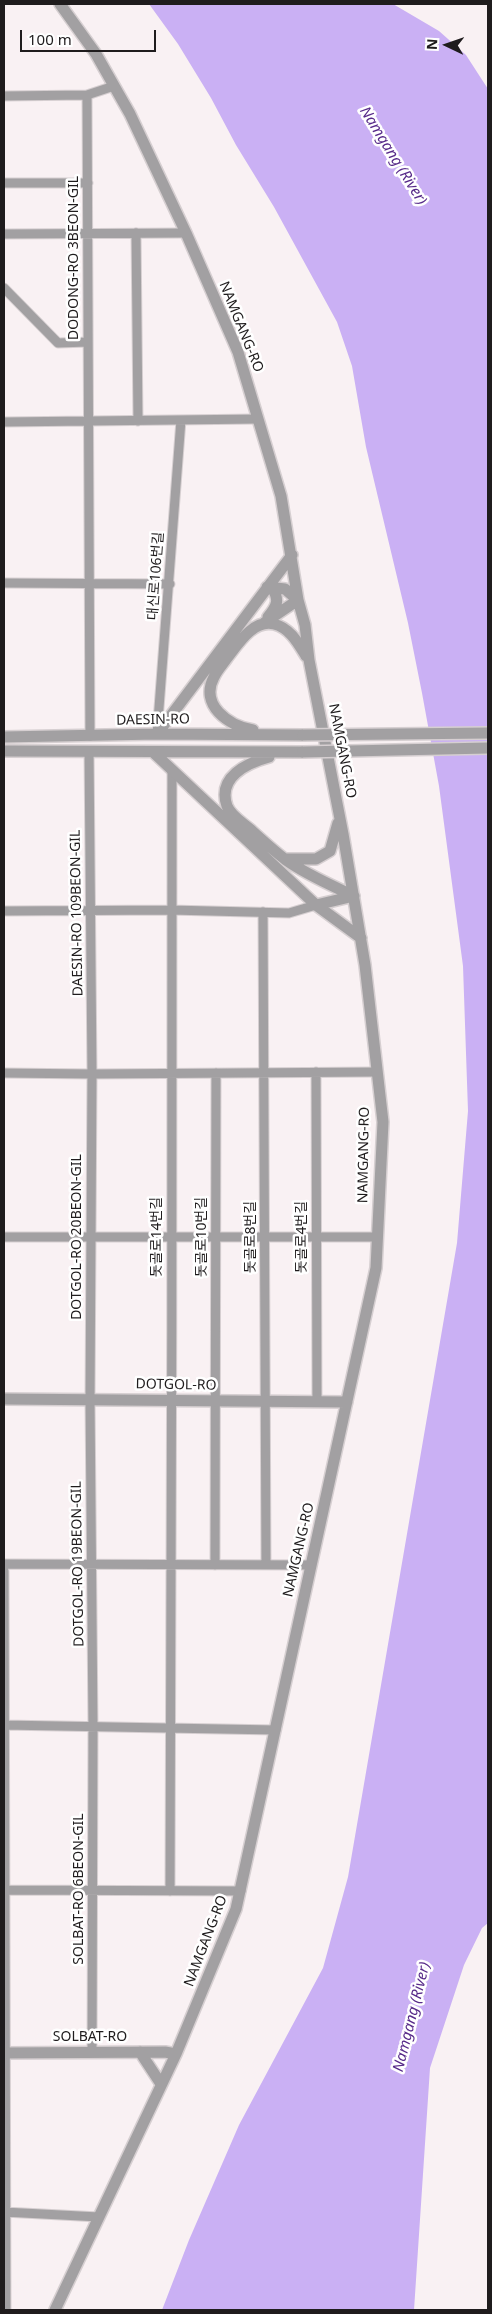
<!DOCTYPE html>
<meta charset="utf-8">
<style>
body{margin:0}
#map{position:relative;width:492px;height:2314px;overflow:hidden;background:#f9f1f3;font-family:"Noto Sans",sans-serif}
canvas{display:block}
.frame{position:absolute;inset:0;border:5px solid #1f1c1d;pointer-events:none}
.north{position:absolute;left:422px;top:20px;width:50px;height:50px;-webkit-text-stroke:4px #fff;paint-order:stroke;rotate:273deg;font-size:14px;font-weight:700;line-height:20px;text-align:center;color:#1f1c1d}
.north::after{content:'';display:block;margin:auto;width:18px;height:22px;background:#1f1c1d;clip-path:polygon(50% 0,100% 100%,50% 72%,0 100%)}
.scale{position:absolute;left:20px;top:30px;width:136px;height:22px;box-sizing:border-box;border:2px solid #1f1c1d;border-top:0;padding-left:6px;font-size:15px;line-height:18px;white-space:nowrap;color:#1f1c1d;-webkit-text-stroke:4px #fff;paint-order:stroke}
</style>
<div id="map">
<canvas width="492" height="2314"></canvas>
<div class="frame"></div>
<div class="north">N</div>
<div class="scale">100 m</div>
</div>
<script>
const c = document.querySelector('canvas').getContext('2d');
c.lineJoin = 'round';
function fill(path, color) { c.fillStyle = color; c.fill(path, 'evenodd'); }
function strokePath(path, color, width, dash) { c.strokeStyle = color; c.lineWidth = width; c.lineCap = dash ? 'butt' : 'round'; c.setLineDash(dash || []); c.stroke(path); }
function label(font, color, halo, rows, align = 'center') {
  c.font = font + ' "Noto Sans","Noto Sans KR",sans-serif'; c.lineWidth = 5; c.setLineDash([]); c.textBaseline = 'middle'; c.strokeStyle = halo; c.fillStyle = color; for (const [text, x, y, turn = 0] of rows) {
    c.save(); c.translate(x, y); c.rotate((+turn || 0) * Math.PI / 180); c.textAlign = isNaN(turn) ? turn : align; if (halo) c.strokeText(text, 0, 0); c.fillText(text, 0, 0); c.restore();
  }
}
const water = new Path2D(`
 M 149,4 L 393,4 L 439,31 L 466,55 L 488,89 L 488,1923 L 482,1928 L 464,1965 L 430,2068 L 414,2310 L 162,2310 L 189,2240 L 239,2125 L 323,1968 L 348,1877 L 457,1243 L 468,1111 L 463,966 L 439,786 L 422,693 L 408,623 L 366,447 L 352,366 L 337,322 L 274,207 L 236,145 L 211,98 L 178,44 Z`);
const minor = new Path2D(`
 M 87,95 L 90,736
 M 4,96 L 87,95 L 114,86
 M 4,183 L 88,183
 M 136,233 L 138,421
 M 4,234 L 186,233
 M 4,288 L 58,343 L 88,342
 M 4,422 L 258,419
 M 4,583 L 170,584
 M 157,734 L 181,420
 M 89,751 L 92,1074 L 90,1400 L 93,1727 L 92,2052
 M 4,911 L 171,910 L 289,913 L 316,905
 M 263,912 L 266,1565
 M 316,1072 L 317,1402
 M 4,1073 L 92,1074 L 377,1072
 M 4,1237 L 377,1237
 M 4,1564 L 311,1565
 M 215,1565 L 216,1073
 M 4,1571 L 6,2310
 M 4,1725 L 276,1730
 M 4,1890 L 241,1891
 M 170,1891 C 174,1517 170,1144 172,770
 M 4,2212 L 99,2217`);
const tertiary = new Path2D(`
 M 268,617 C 277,606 280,600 272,588
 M 264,623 L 298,600 L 285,589 L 267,587
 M 253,730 C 229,726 199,705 214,677 C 217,670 223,664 227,658 C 238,644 253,619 274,624 C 290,628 298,643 306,656
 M 157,734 L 292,555
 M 4,737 L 157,734 L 303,735
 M 4,751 L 303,752
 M 153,752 L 316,905 L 361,938
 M 269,757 C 247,763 217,777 227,806 C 231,816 243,823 251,830 C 262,840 274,851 286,860 C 307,875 331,885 354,896
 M 285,859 L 316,859 L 330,851 L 338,823
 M 316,905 L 354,896
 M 4,1399 L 347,1402
 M 140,2052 L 161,2084
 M 4,2053 L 165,2052 L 176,2054
 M 55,2310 L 176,2054 L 236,1909 L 376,1268 L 383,1122 L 365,965 L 343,834 L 309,660 L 305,625 L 298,600 L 281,496 L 238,352 L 186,233 L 130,114 L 96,54 L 60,4`);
const tertiaryBridge = new Path2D(`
 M 303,735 L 488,733
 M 303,752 L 488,748`);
const streetNames = [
 ["DODONG-RO 3BEON-GIL",74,258,-90],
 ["NAMGANG-RO",241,327,68],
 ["대신로106번길",156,576,-86],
 ["DAESIN-RO",153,720,-1],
 ["NAMGANG-RO",342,751,79],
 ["DAESIN-RO 109BEON-GIL",77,913,-91],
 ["NAMGANG-RO",364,1155,-89],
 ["DOTGOL-RO 20BEON-GIL",77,1237,-90],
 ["돗골로14번길",157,1237,-90],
 ["돗골로10번길",202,1237,-90],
 ["돗골로8번길",251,1237,-90],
 ["돗골로4번길",302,1237,-90],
 ["DOTGOL-RO",176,1385,1],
 ["NAMGANG-RO",299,1550,-77],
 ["DOTGOL-RO 19BEON-GIL",78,1564,-91],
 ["SOLBAT-RO 6BEON-GIL",79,1889,-90],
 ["NAMGANG-RO",206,1941,-69],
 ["SOLBAT-RO",90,2037]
];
const waterNames = [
 ["Namgang (River)",393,156,58],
 ["Namgang (River)",412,2017,-76]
];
fill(water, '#cab0f4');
strokePath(minor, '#d6cfd1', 11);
strokePath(tertiary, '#d6cfd1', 14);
strokePath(minor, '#a2a0a2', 9);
strokePath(tertiary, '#a2a0a2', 11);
strokePath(tertiaryBridge, '#d6cfd1', 14, []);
strokePath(tertiaryBridge, '#a2a0a2', 11);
label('14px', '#1f1c1d', '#fff', streetNames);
label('italic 15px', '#572a89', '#fff', waterNames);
</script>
